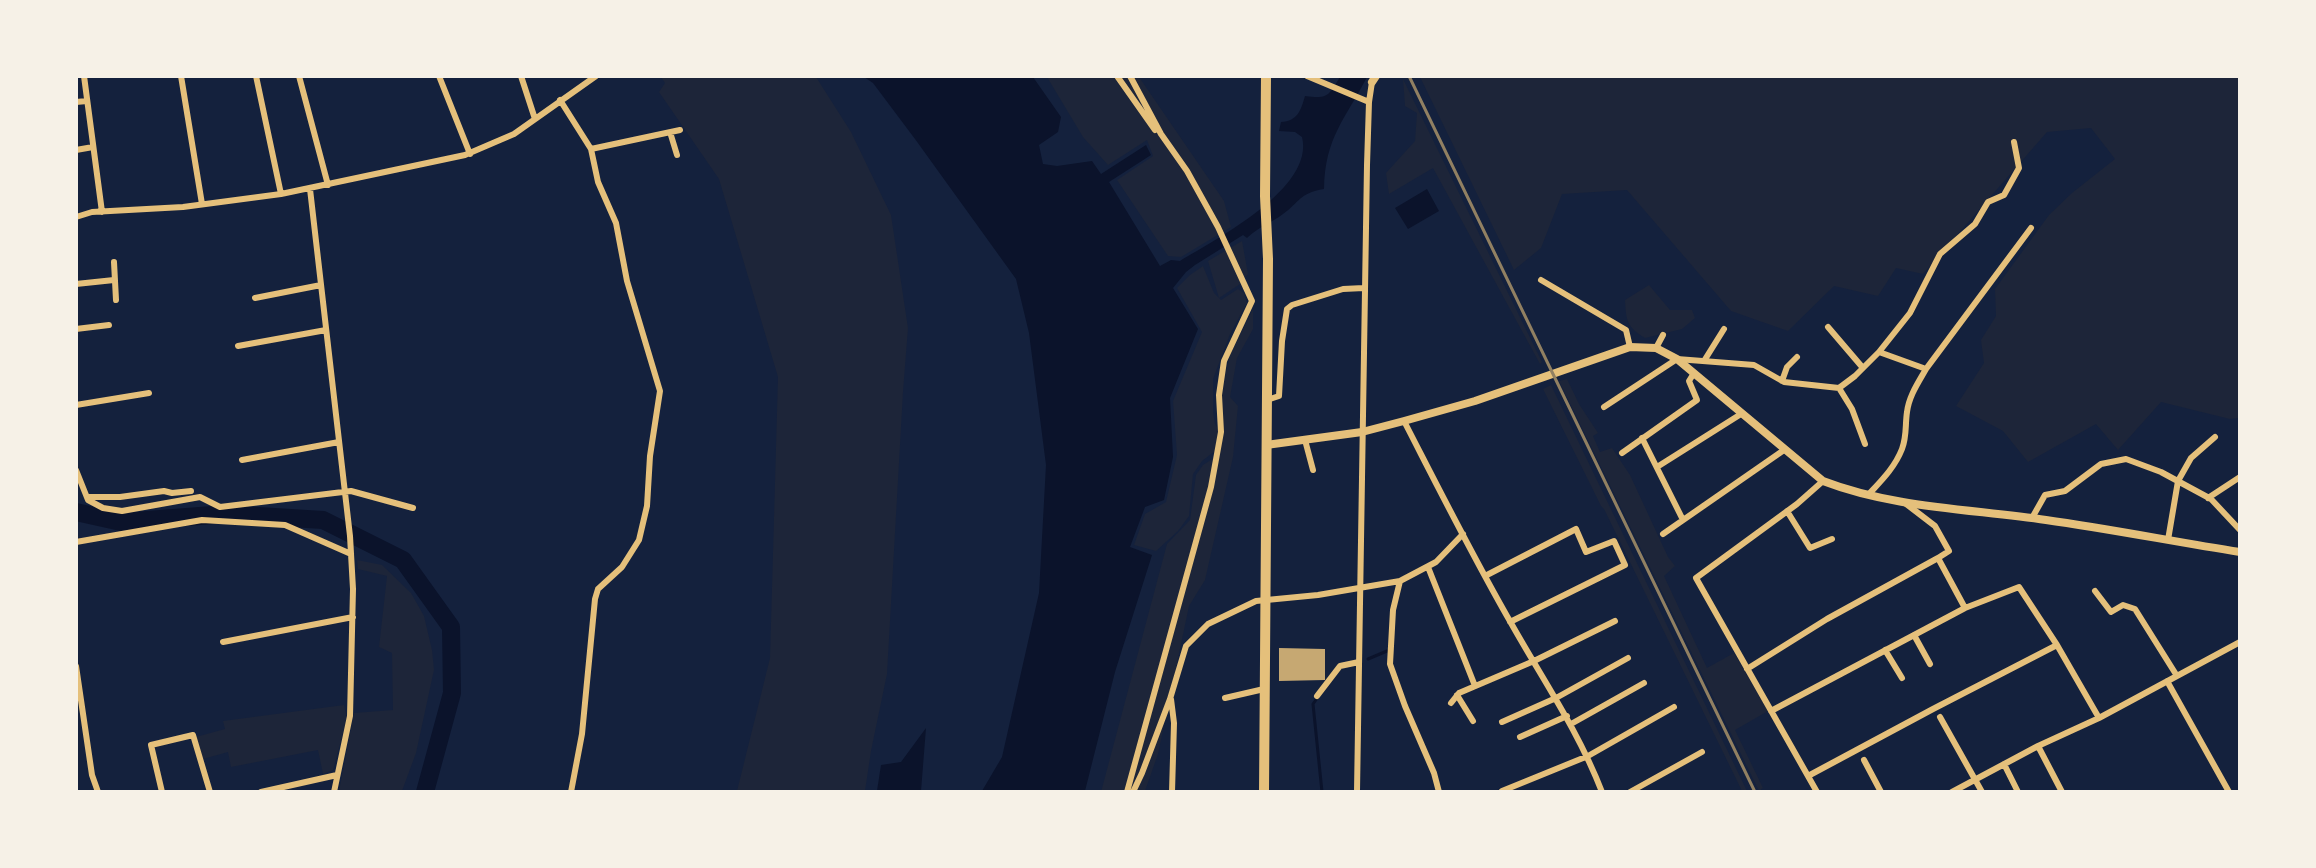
<!DOCTYPE html>
<style>
body{margin:0}
#map{position:relative;width:2316px;height:868px;overflow:hidden;background:#14213d;font-family:"Roboto Condensed",sans-serif}
canvas{display:block}
.frame{position:absolute;inset:0;border:78px solid #f6f1e7;pointer-events:none}
</style>
<div id="map">
<canvas width="2316" height="868"></canvas>
<div class="frame"></div>
</div>
<script>
const c = document.querySelector('canvas').getContext('2d');
c.lineJoin = 'round';
function fill(path, color) { c.fillStyle = color; c.fill(path, 'evenodd'); }
function strokePath(path, color, width, dash) { c.strokeStyle = color; c.lineWidth = width; c.lineCap = dash ? 'butt' : 'round'; c.setLineDash(dash || []); c.stroke(path); }
const green = new Path2D(`
 M 661,77 L 816,77 L 851,132 L 891,215 L 908,328 L 903,392 L 887,674 L 871,751 L 865,791 L 737,791 L 770,658 L 778,377 L 719,179 L 659,92 L 665,83 Z
 M 1047,77 L 1139,77 L 1224,201 L 1231,227 L 1181,257 L 1168,256 L 1117,180 L 1153,156 L 1147,140 L 1108,165 L 1083,137 Z
 M 1420,77 L 2239,77 L 2239,418 L 2230,419 L 2161,402 L 2118,450 L 2096,424 L 2028,462 L 2003,431 L 1956,406 L 1984,363 L 1981,340 L 1996,316 L 1995,289 L 2049,215 L 2072,193 L 2115,159 L 2091,128 L 2047,132 L 1923,274 L 1896,268 L 1878,296 L 1834,286 L 1788,331 L 1731,311 L 1627,190 L 1562,194 L 1541,248 L 1514,270 Z
 M 1403,79 L 1542,362 L 1540,364 L 1433,168 L 1389,194 L 1386,173 L 1415,141 L 1417,113 L 1405,106 Z
 M 1242,241 L 1248,274 L 1240,284 L 1219,298 L 1208,261 Z
 M 1203,266 L 1214,293 L 1221,300 L 1238,289 L 1244,293 L 1247,303 L 1230,334 L 1213,379 L 1213,412 L 1215,424 L 1219,430 L 1215,451 L 1202,461 L 1193,474 L 1189,516 L 1178,531 L 1156,551 L 1134,545 L 1145,514 L 1166,502 L 1177,455 L 1173,401 L 1202,332 L 1177,288 L 1190,275 Z
 M 1649,285 L 1670,310 L 1692,310 L 1695,318 L 1682,329 L 1645,338 C 1627,327 1626,321 1625,300 Z
 M 1253,309 L 1253,329 L 1237,358 L 1230,397 L 1238,406 L 1233,457 L 1205,580 L 1189,606 L 1158,754 L 1145,791 L 1101,792 L 1167,544 L 1190,520 L 1196,475 L 1203,465 L 1214,458 L 1223,436 L 1220,406 L 1226,371 L 1230,355 Z
 M 1567,379 L 1579,404 L 1598,433 L 1593,436 L 1600,452 L 1612,448 L 1630,475 L 1668,557 L 1675,566 L 1664,576 L 1707,668 L 1734,653 L 1768,711 L 1735,730 L 1763,788 L 1759,791 L 1559,381 Z
 M 1551,385 L 1747,791 L 1742,791 L 1604,509 L 1601,506 L 1543,389 Z
 M 357,560 L 382,565 L 411,593 L 424,616 L 432,650 L 434,670 L 416,753 L 402,791 L 339,791 L 354,713 L 393,710 L 392,653 L 379,647 L 387,576 L 358,569 Z
 M 344,705 L 347,718 L 333,770 L 323,774 L 318,750 L 231,767 L 228,752 L 203,759 L 196,737 L 225,729 L 223,721 Z`);
const water = new Path2D(`
 M 864,77 L 1033,77 L 1061,117 L 1058,132 L 1039,145 L 1043,164 L 1057,166 L 1092,161 L 1101,174 L 1146,145 L 1151,155 L 1109,182 L 1160,266 L 1171,260 L 1180,261 C 1216,239 1315,188 1302,137 L 1295,132 L 1279,131 L 1281,122 C 1298,121 1301,110 1305,96 C 1329,99 1328,96 1340,77 L 1367,77 C 1345,120 1325,137 1324,189 C 1299,193 1300,202 1283,214 C 1271,223 1258,227 1247,238 L 1243,235 L 1195,265 L 1186,272 L 1173,288 L 1198,329 L 1170,398 L 1173,457 L 1164,500 L 1145,507 L 1130,547 L 1152,555 L 1115,672 L 1085,791 L 982,791 L 1002,757 L 1039,593 L 1046,465 L 1029,333 L 1016,279 L 915,139 L 873,83 Z
 M 1427,189 L 1439,211 L 1408,229 L 1395,208 Z
 M 926,728 L 921,791 L 877,791 L 881,765 L 901,762 Z`);
const stream = new Path2D(`
 M 1368,659 L 1387,651
 M 1318,697 L 1313,704 L 1322,792`);
const river = new Path2D(`
 M 76,512 L 121,522 L 226,514 L 323,520 L 403,560 L 451,627 L 452,693 L 425,792`);
const building = new Path2D(`
 M 1279,648 L 1325,649 L 1325,680 L 1279,681 Z`);
const minor = new Path2D(`
 M 84,76 L 102,212
 M 181,76 L 202,204
 M 256,76 L 281,194
 M 299,76 L 328,185
 M 439,76 L 470,154
 M 521,76 L 535,119
 M 1117,76 L 1155,130
 M 1307,76 L 1369,102
 M 560,100 L 591,149 L 598,182 L 616,223 L 627,281 L 660,391 L 650,456 L 647,506 L 639,540 L 622,567 L 598,589 L 595,599 L 582,734 L 571,792
 M 76,102 L 87,101
 M 670,132 L 677,155
 M 591,149 L 680,130
 M 76,150 L 93,147
 M 310,189 L 350,536 L 353,589 L 350,716 L 334,792
 M 76,217 L 92,212 L 183,207 L 281,194 L 465,155 L 514,134 L 596,76
 M 114,262 L 116,300
 M 1541,280 L 1626,330 L 1630,347
 M 76,284 L 114,280
 M 255,298 L 321,285
 M 1828,327 L 1863,368
 M 76,329 L 109,325
 M 238,346 L 326,330
 M 1656,348 L 1663,335
 M 1879,352 L 1910,313 L 1940,254 L 1975,224 L 1988,202 L 2004,195 L 2019,168 L 2014,142
 M 1704,361 L 1724,329
 M 1782,381 L 1787,367 L 1797,357
 M 1839,388 L 1852,409 L 1865,444
 M 1267,400 L 1279,396 L 1282,341 L 1287,309 L 1292,305 L 1343,289 L 1364,288
 M 76,405 L 149,393
 M 1604,407 L 1677,359 L 1754,365 L 1784,382 L 1839,388 L 1855,376 L 1879,352 L 1926,369
 M 1404,421 C 1439,489 1473,557 1511,623 C 1543,680 1578,730 1602,792
 M 1642,438 L 1683,520
 M 1305,440 L 1313,470
 M 1622,453 L 1697,400 L 1689,381 L 1694,373
 M 242,460 L 339,442
 M 1657,467 L 1741,414
 M 76,470 L 88,500 L 103,508 L 122,511 L 200,497 L 220,507 L 351,491 L 413,508
 M 1869,494 C 1882,480 1895,467 1902,449 C 1907,436 1905,425 1907,412 C 1909,396 1918,383 1926,369 L 2031,228
 M 87,497 L 120,497 L 164,491 L 172,493 L 191,491
 M 2208,498 L 2240,477
 M 1905,503 L 1935,526 L 1949,551 L 1938,558 L 1965,608 L 2019,587 L 2057,645 L 2099,718
 M 1787,511 L 1810,548 L 1832,539
 M 2032,518 L 2045,495 L 2065,491 L 2101,464 L 2126,459 L 2161,472 L 2211,499 L 2240,530
 M 1663,534 L 1784,450
 M 2168,540 L 2178,481 L 2191,458 L 2215,437
 M 76,542 L 202,520 L 285,525 L 351,554
 M 1428,567 L 1475,686
 M 1485,576 L 1576,529 L 1586,552 L 1614,541 L 1625,565 L 1510,622
 M 1400,581 L 1393,610 L 1390,664 L 1405,706 L 1434,773 L 1439,792
 M 2095,591 L 2111,612 L 2123,605 L 2135,609 L 2177,676
 M 1914,635 L 1930,664
 M 223,642 L 353,617
 M 1885,650 L 1902,678
 M 76,666 L 92,775 L 98,792
 M 1747,669 L 1827,619 L 1938,558
 M 2167,681 L 2229,792
 M 1457,695 L 1473,721
 M 1317,696 L 1340,666 L 1359,662
 M 1225,698 L 1264,689
 M 1171,699 L 1174,723 L 1172,792
 M 1451,703 L 1459,693 L 1534,661 L 1615,621
 M 1771,711 L 1965,608
 M 1940,717 L 1982,792
 M 1502,722 L 1556,698 L 1628,658
 M 1571,724 L 1644,683
 M 1520,737 L 1567,716
 M 2038,746 L 2062,792
 M 1864,760 L 1881,792
 M 2004,764 L 2018,792
 M 1808,776 L 1933,709 L 2057,645
 M 1502,791 L 1588,756 L 1674,707
 M 162,792 L 151,745 L 193,735 L 210,792
 M 261,792 L 337,775
 M 1127,792 L 1211,487 L 1221,432 L 1219,395 L 1224,361 L 1252,301 L 1218,227 L 1187,171 L 1161,134 L 1130,76
 M 1133,792 L 1142,773 L 1170,699 L 1186,646 L 1208,624 L 1256,601 L 1318,595 L 1400,581 L 1436,562 L 1463,534
 M 1357,792 L 1367,165 L 1369,102 L 1372,82
 M 1630,792 L 1702,752
 M 1817,792 L 1696,578 L 1797,504 L 1823,481
 M 1952,792 L 2038,746 L 2099,718 L 2240,642`);
const tertiary = new Path2D(`
 M 1372,82 L 1376,76`);
const secondary = new Path2D(`
 M 1266,445 L 1362,432 L 1404,421 L 1475,401 L 1630,347 L 1656,348 L 1677,359 L 1823,481 C 1893,508 1972,509 2046,520 C 2111,529 2175,542 2240,552`);
const trunk = new Path2D(`
 M 1264,792 L 1268,259 L 1265,196 L 1266,76`);
const rail = new Path2D(`
 M 1409,76 L 1755,792`);
fill(green, '#1d2539');
fill(water, '#0b132b');
strokePath(stream, '#0b132b', 3);
strokePath(river, '#0b132b', 18);
fill(building, '#c6a872');
strokePath(minor, '#e5c07b', 6);
strokePath(tertiary, '#e5c07b', 8);
strokePath(secondary, '#e5c07b', 8);
strokePath(trunk, '#e5c07b', 10);
strokePath(rail, '#918062', 3);
</script>
